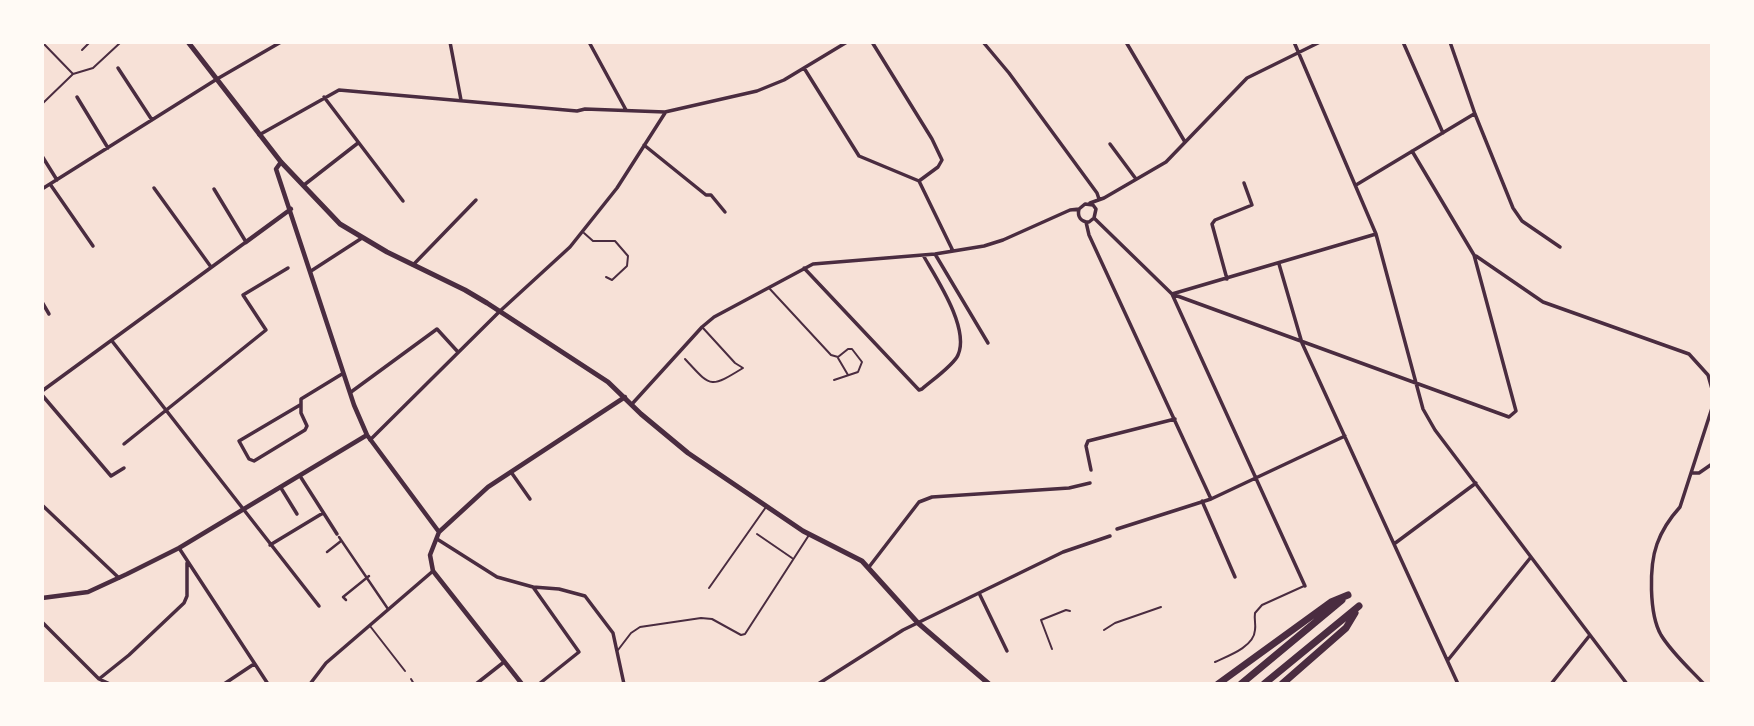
<!DOCTYPE html>
<style>
body{margin:0}
#map{position:relative;width:1754px;height:726px;overflow:hidden;background:#f7e1d7;font-family:"Nunito Sans",sans-serif}
canvas{display:block}
.frame{position:absolute;inset:0;border:44px solid #fffaf5;pointer-events:none}
</style>
<div id="map">
<canvas width="1754" height="726"></canvas>
<div class="frame"></div>
</div>
<script>
const c = document.querySelector('canvas').getContext('2d');
c.lineJoin = 'round';
function strokePath(path, color, width, dash) { c.strokeStyle = color; c.lineWidth = width; c.lineCap = dash ? 'butt' : 'round'; c.setLineDash(dash || []); c.stroke(path); }
const service = new Path2D(`
 M 42,42 L 73,74
 M 82,50 L 90,42
 M 42,104 L 73,74 L 93,68 L 121,42 L 147,42
 M 584,233 L 593,241 L 615,241 L 628,256 L 627,266 L 612,280 L 606,277
 M 769,288 L 831,355 L 838,357 L 848,349 L 852,349 L 862,362 L 858,372 L 834,380
 M 838,358 L 848,375
 M 685,359 C 711,387 709,389 743,368 L 735,363 L 703,328
 M 757,534 L 792,558
 M 709,588 L 766,507
 M 370,626 L 405,671
 M 1104,630 L 1115,623 L 1161,607
 M 1052,649 L 1041,620 L 1066,610 L 1070,611
 M 618,650 L 631,633 L 640,627 L 701,618 L 712,619 L 741,635 L 745,634 L 809,535
 M 1215,662 C 1228,656 1254,647 1255,630 C 1256,624 1254,620 1255,613 L 1262,605 L 1304,586
 M 411,679 L 414,684`);
const pedestrian = new Path2D(`
 M 339,537 L 388,609
 M 327,552 L 341,541
 M 346,600 L 343,597 L 369,576`);
const minor = new Path2D(`
 M 450,42 L 461,100
 M 589,42 L 626,110
 M 872,42 L 932,139 L 942,160 L 938,167 L 919,181
 M 983,42 L 1009,73 L 1097,193 L 1099,199
 M 1126,42 L 1185,142
 M 1294,42 L 1376,234 L 1423,409 L 1435,430 L 1627,684
 M 1403,42 L 1443,133
 M 1450,42 L 1475,114 L 1513,208 L 1522,221 L 1560,247
 M 118,68 L 152,120
 M 804,68 L 859,156 L 919,181 L 953,251
 M 77,97 L 108,148
 M 324,97 L 403,201
 M 259,135 L 339,90 L 577,111 L 585,109 L 665,112 L 757,91 L 784,80 L 847,42
 M 1110,144 L 1136,179
 M 644,145 L 706,195 L 711,195 L 725,212
 M 42,156 L 57,180
 M 50,184 L 93,246
 M 304,185 L 358,143
 M 1356,185 L 1474,114
 M 154,188 L 211,267
 M 42,189 L 217,79 L 281,42
 M 1090,203 L 1104,198 L 1166,162 L 1247,78 L 1320,42
 M 1079,209 C 1077,217 1081,222 1089,222 L 1094,218
 M 1094,218 L 1172,294 L 1509,417 L 1516,411 L 1474,255 L 1412,151
 M 1086,222 L 1089,235 L 1211,499
 M 935,254 L 988,343
 M 1476,256 L 1543,302 L 1689,354 L 1708,375 L 1712,389
 M 1279,264 L 1302,343 L 1458,684
 M 413,265 L 476,200
 M 804,268 L 919,390 L 922,389 C 931,381 954,365 958,355 C 970,328 936,278 923,255
 M 311,271 L 362,238
 M 1227,279 L 1212,224 L 1215,220 L 1252,205 L 1244,183
 M 42,302 L 49,314
 M 112,341 L 319,606
 M 42,391 L 246,242 L 214,189
 M 351,392 L 437,329 L 458,352
 M 42,395 L 111,476 L 124,468
 M 632,404 L 702,327 L 714,317 L 813,264 L 935,254 L 984,246 L 1003,240 L 1070,210 L 1079,209 L 1085,204 L 1093,205 L 1096,209 L 1094,218
 M 300,405 L 239,441 L 249,459 L 254,461 L 305,430 L 307,426 L 301,413 L 301,399 L 342,374
 M 370,440 L 499,312 L 570,247 L 617,188 L 665,113
 M 124,444 L 266,330 L 243,295 L 288,268
 M 1091,470 L 1086,446 L 1088,441 L 1175,419
 M 511,472 L 530,499
 M 1692,473 L 1699,473 L 1712,464
 M 300,476 L 337,534
 M 281,488 L 297,514
 M 1202,501 L 1235,577
 M 42,505 L 119,578
 M 1117,529 L 1211,499 L 1345,436
 M 437,539 L 497,577 L 533,587 L 579,652 L 539,684
 M 1394,544 L 1476,483
 M 270,545 L 323,513
 M 179,548 L 268,684
 M 869,567 L 919,502 L 932,497 L 1069,488 L 1090,483
 M 1305,586 L 1172,294 L 1376,234
 M 533,587 L 559,589 L 585,596 L 613,633 L 624,684
 M 979,593 L 1007,651
 M 42,622 L 99,679 L 110,684
 M 1448,660 L 1531,557
 M 99,679 L 129,655 L 184,603 L 187,596 L 187,563
 M 224,684 L 254,664
 M 310,684 L 326,663 L 433,571
 M 476,684 L 504,662
 M 818,684 L 903,630 L 1063,552 L 1110,536
 M 1551,684 L 1590,635
 M 1704,684 C 1689,668 1672,653 1661,635 C 1649,614 1649,566 1657,544 C 1662,530 1670,518 1680,507 L 1712,408`);
const tertiary = new Path2D(`
 M 281,162 L 276,169 L 354,405 L 367,435 L 439,532
 M 246,242 L 291,209
 M 42,598 L 88,592 L 127,574 L 179,548 L 367,435
 M 522,684 L 433,571 L 430,555 L 439,532 L 488,487 L 625,397`);
const secondary = new Path2D(`
 M 188,42 L 281,162 L 340,224 L 387,252 L 465,290 L 487,303 L 608,382 L 641,414 L 688,453 L 803,531 L 862,561 L 918,623 L 989,684`);
const motorway = new Path2D(`
 M 1218,684 L 1331,602 L 1348,595
 M 1241,684 L 1342,600
 M 1264,684 L 1359,606
 M 1282,684 L 1346,628 L 1355,613`);
strokePath(service, '#4a2c40', 2);
strokePath(pedestrian, '#4a2c40', 2.5);
strokePath(minor, '#4a2c40', 3.5);
strokePath(tertiary, '#4a2c40', 4.5);
strokePath(secondary, '#4a2c40', 5);
strokePath(motorway, '#4a2c40', 7);
</script>
